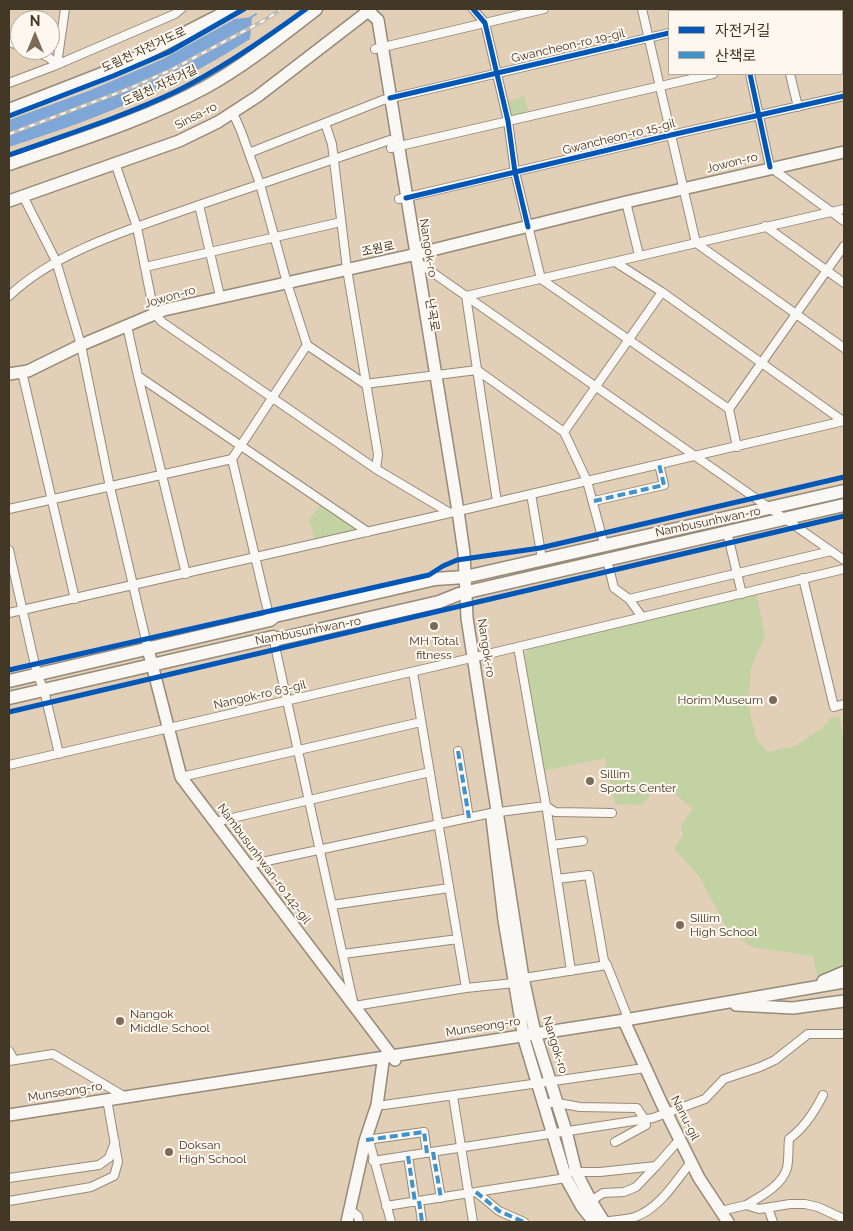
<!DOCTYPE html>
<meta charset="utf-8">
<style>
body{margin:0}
#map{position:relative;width:853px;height:1231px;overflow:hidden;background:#e1cfb8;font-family:Raleway,"Noto Sans KR",sans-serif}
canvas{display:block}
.frame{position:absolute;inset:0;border:10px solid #433725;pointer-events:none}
.legend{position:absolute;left:668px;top:10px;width:175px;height:65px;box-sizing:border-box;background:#fef7ef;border:1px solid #b3aa9e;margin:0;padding:6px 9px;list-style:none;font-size:15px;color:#433725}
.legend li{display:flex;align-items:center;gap:10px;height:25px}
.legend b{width:25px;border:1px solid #b3aa9e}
.north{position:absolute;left:10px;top:10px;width:50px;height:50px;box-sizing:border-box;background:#fef7ef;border:1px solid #b3aa9e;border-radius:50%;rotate:0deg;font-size:14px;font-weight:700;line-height:20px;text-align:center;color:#433725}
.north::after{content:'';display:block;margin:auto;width:18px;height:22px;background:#7a6c58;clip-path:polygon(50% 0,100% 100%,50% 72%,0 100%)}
</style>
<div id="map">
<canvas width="853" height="1231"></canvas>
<div class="frame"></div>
<ul class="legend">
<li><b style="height:6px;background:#0057b8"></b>자전거길</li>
<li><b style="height:6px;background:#4092cb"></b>산책로</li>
</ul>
<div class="north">N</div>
</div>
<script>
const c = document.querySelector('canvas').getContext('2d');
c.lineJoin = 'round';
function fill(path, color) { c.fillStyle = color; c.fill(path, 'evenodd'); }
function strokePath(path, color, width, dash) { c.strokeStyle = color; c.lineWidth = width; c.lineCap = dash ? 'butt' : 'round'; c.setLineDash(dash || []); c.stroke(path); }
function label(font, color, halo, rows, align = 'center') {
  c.font = font + ' Raleway,"Noto Sans KR",sans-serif'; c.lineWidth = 4; c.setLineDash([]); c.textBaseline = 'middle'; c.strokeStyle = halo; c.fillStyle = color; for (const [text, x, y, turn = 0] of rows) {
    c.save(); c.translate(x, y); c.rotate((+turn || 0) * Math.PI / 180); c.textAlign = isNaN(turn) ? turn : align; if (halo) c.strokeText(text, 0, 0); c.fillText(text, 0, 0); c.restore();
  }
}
const green = new Path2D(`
 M 525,96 L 528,113 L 509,117 L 506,102 Z
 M 322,503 L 364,531 L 315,541 L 309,519 Z
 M 753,594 L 757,597 L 765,635 L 751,669 L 749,691 L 750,714 L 757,740 L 768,752 L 795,746 L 821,729 L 832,717 L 840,718 L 844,743 L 844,966 L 818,978 L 813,956 L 752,947 L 729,932 L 699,876 L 674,849 L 683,835 L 681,825 L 693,808 L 660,783 L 642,805 L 615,804 L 605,758 L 544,771 L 525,655 L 530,648 Z`);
const water = new Path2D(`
 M 252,17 L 250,39 C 203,69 152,95 100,115 C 70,127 39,137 9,147 L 9,120 L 91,90 L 163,59 L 235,19 Z`);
const stream = new Path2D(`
 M 250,18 L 256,14`);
const street = new Path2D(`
 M 473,9 L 485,23 L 508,121 L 515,172 L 541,279 L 729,409 L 737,447
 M 642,9 L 696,243 L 844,348
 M 734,9 L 735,11
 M 761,11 L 771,9
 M 9,42 L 20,46
 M 842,45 L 844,44
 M 375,49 L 544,9
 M 31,50 L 48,57 L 57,64
 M 57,64 L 65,9
 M 750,74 L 770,167 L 844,221
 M 790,74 L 798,107
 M 9,83 L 54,66 L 175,14 L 181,9
 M 233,113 L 241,131 L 260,184 L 287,283 L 307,345 L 365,384 L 477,370 L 564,432 L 587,481 L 604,544
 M 325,123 L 332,144 L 347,269 L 378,454 L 376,469
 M 391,148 L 713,74
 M 249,153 L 383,100 L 669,33
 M 115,163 L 137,227 L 154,313 L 162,322 L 376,469 L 450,513
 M 23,196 L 56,261 L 81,345 L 110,487 L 148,649
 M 399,199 L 671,135 L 844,96
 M 626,202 L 639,255
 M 199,205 L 220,296 L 222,297
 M 765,226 L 844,283
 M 416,261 L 844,560
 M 615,262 L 662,292 L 843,421
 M 145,267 L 341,222
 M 9,296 C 59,249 135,228 199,205 C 262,183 326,162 390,140
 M 127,326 L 138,376 L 186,574
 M 22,372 L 75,599
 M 138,376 L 368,532
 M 729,409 L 844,246
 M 564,432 L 662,292
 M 232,459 L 270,620
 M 531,494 L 542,559
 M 594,501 L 664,485 L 659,464
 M 497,502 L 466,296 L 844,209
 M 9,509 L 232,459 L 307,345
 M 727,532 L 742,594
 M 9,550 L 37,674 L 44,690 L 59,754
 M 607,560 L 614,588 L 629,599 L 642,617
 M 803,578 L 834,707 L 844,704
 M 629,599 L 831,551
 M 9,613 L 450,513 L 844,421
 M 273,637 L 354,1006 L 466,988 L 514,983 L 524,978 L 607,965
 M 518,647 L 547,811 L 571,971
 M 413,672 L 466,988
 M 458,751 L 469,818
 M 9,765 L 467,659 L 844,569
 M 181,777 L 421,722
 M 215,822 L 430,772
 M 552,845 L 583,841
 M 248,865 L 491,813 L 546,806 L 555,812 L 612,813
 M 557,879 L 589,875 L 604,961 L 607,965 L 626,1013 L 625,1023
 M 332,905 L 449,888
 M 343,954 L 458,939
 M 9,1051 L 14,1060
 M 9,1061 L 53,1054 L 127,1098
 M 453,1096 L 473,1222
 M 545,1103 L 558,1103 L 580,1107 L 637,1108 L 645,1120 L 646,1125 L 615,1142
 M 377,1105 L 384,1105 L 645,1068
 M 366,1140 L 424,1132 L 427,1153
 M 365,1141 L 370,1144 L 391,1222
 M 433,1152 L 441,1198
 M 408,1156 L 415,1202
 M 373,1161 L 653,1118 L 705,1099 L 724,1079 L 760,1067 L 775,1060 L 808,1034 L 844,1034
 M 572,1172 L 600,1172 L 656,1166 L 680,1139
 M 9,1178 L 99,1165 L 109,1158 L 115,1142
 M 476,1192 L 499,1211 L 524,1222
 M 9,1201 L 91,1187 L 114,1176 L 118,1162 L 108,1105
 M 419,1201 L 422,1222
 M 588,1203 L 603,1193 L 624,1192 L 636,1187 L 656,1166
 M 746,1205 C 760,1197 782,1186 787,1168 C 789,1159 788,1149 789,1139 C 804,1128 815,1111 823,1095
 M 386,1206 L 566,1178
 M 768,1208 L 773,1222
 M 350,1210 L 358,1216 L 359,1222
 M 721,1211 L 746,1205 L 759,1209 L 790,1204 L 805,1204 L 818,1207 L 844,1219
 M 603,1222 C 613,1220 625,1220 635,1217 C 660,1208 675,1182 691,1162`);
const secondary = new Path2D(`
 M 368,11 L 378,20 L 458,511 L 464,553 L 467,618 L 523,978 L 535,1033 L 566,1131 L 576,1172 L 591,1201 L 604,1222
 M 9,201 L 179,141 L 218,122 L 258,96 L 371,9
 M 9,374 L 28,371 L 81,345 L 164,310 L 408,256 L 626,202 L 844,152
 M 148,649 L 181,777 L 395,1060
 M 492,818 L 504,920 L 524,1039 L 566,1178 L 582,1207 L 594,1222
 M 823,981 L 844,972
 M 736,1005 L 793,1008 L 844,1001
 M 625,1023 L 661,1102 L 699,1178 L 728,1222
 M 9,1115 L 625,1020 L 844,982
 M 347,1222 L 365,1141 L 377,1105 L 383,1062`);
const primary = new Path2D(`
 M 9,110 L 117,68 L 232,9
 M 9,164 C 75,141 142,121 204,88 C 244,66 280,37 316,9
 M 9,681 L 270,620 L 275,616 L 435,579 L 465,577 L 844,491
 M 9,698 L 273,637 L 279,639 L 439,602 L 459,594 L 844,505`);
const rail = new Path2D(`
 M 9,134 L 128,89 L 171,70 L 263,21 L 282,9`);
const quiet = new Path2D(`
 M 594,501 L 664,485 L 659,464
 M 458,751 L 469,818
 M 366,1140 L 424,1132 L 427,1153
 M 433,1152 L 441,1198
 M 408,1156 L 415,1202
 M 476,1192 L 499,1211 L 524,1222
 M 419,1201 L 422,1222`);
const cycleway = new Path2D(`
 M 473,9 L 485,23 L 508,121 L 515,172 L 528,227
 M 750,74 L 770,167
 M 390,98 L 669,33
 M 9,116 L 113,76 L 169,52 L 244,9
 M 9,155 C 65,135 123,117 177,91 C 223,68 265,39 306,9
 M 406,198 L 671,135 L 844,96
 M 9,670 L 429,575 L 443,566 L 457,560 L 540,548 L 844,477
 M 9,712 L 844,516`);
const markers = [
 [434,626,5,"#7a6c58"],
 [773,700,5,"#7a6c58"],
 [590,781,5,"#7a6c58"],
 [680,925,5,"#7a6c58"],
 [120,1021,5,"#7a6c58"],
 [169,1152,5,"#7a6c58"]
];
const streetNames = [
 ["Gwancheon-ro 19-gil",568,46,-13],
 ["도림천 자전거도로",144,50,-25],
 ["도림천 자전거길",160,86,-25],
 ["Sinsa-ro",196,116,-27],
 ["Gwancheon-ro 15-gil",619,137,-14],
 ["Jowon-ro",732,163,-14],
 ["Nangok-ro",428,248,81],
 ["조원로",378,249,-12],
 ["Jowon-ro",170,297,-16],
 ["난곡로",432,315,80],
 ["Nambusunhwan-ro",708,522,-12],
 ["Nambusunhwan-ro",308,631,-11],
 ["Nangok-ro",486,648,81],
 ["Nangok-ro 63-gil",260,695,-13],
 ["Nambusunhwan-ro 142-gil",264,864,53],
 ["Munseong-ro",483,1027,-9],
 ["Nangok-ro",555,1045,73],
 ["Munseong-ro",65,1092,-9],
 ["Nanu-gil",685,1118,63]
];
const poiNames = [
 ["MH Total",434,641,"center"],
 ["fitness",434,655,"center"],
 ["Horim Museum",763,700,"right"],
 ["Sillim",600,774],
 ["Sports Center",600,788],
 ["Sillim",690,918],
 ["High School",690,932],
 ["Nangok",130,1014],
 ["Middle School",130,1028],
 ["Doksan",179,1145],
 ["High School",179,1159]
];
fill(green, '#c2d2a2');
fill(water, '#7ea6d7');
strokePath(stream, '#7ea6d7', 2);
strokePath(street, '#978a78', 10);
strokePath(secondary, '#978a78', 14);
strokePath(primary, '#978a78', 15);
strokePath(street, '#faf8f4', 8);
strokePath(secondary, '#faf8f4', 11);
strokePath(primary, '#faf8f4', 12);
strokePath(rail, '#bfbbb5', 4);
strokePath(rail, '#fef7ef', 2, [5.5]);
strokePath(quiet, '#4092cb', 4, [8, 4]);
strokePath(cycleway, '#0057b8', 5);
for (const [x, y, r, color] of markers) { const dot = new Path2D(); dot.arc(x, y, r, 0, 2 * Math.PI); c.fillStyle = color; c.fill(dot); strokePath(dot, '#fef7ef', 2); }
label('12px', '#433725', '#fef7ef', streetNames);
label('12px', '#433725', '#fef7ef', poiNames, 'left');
</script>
